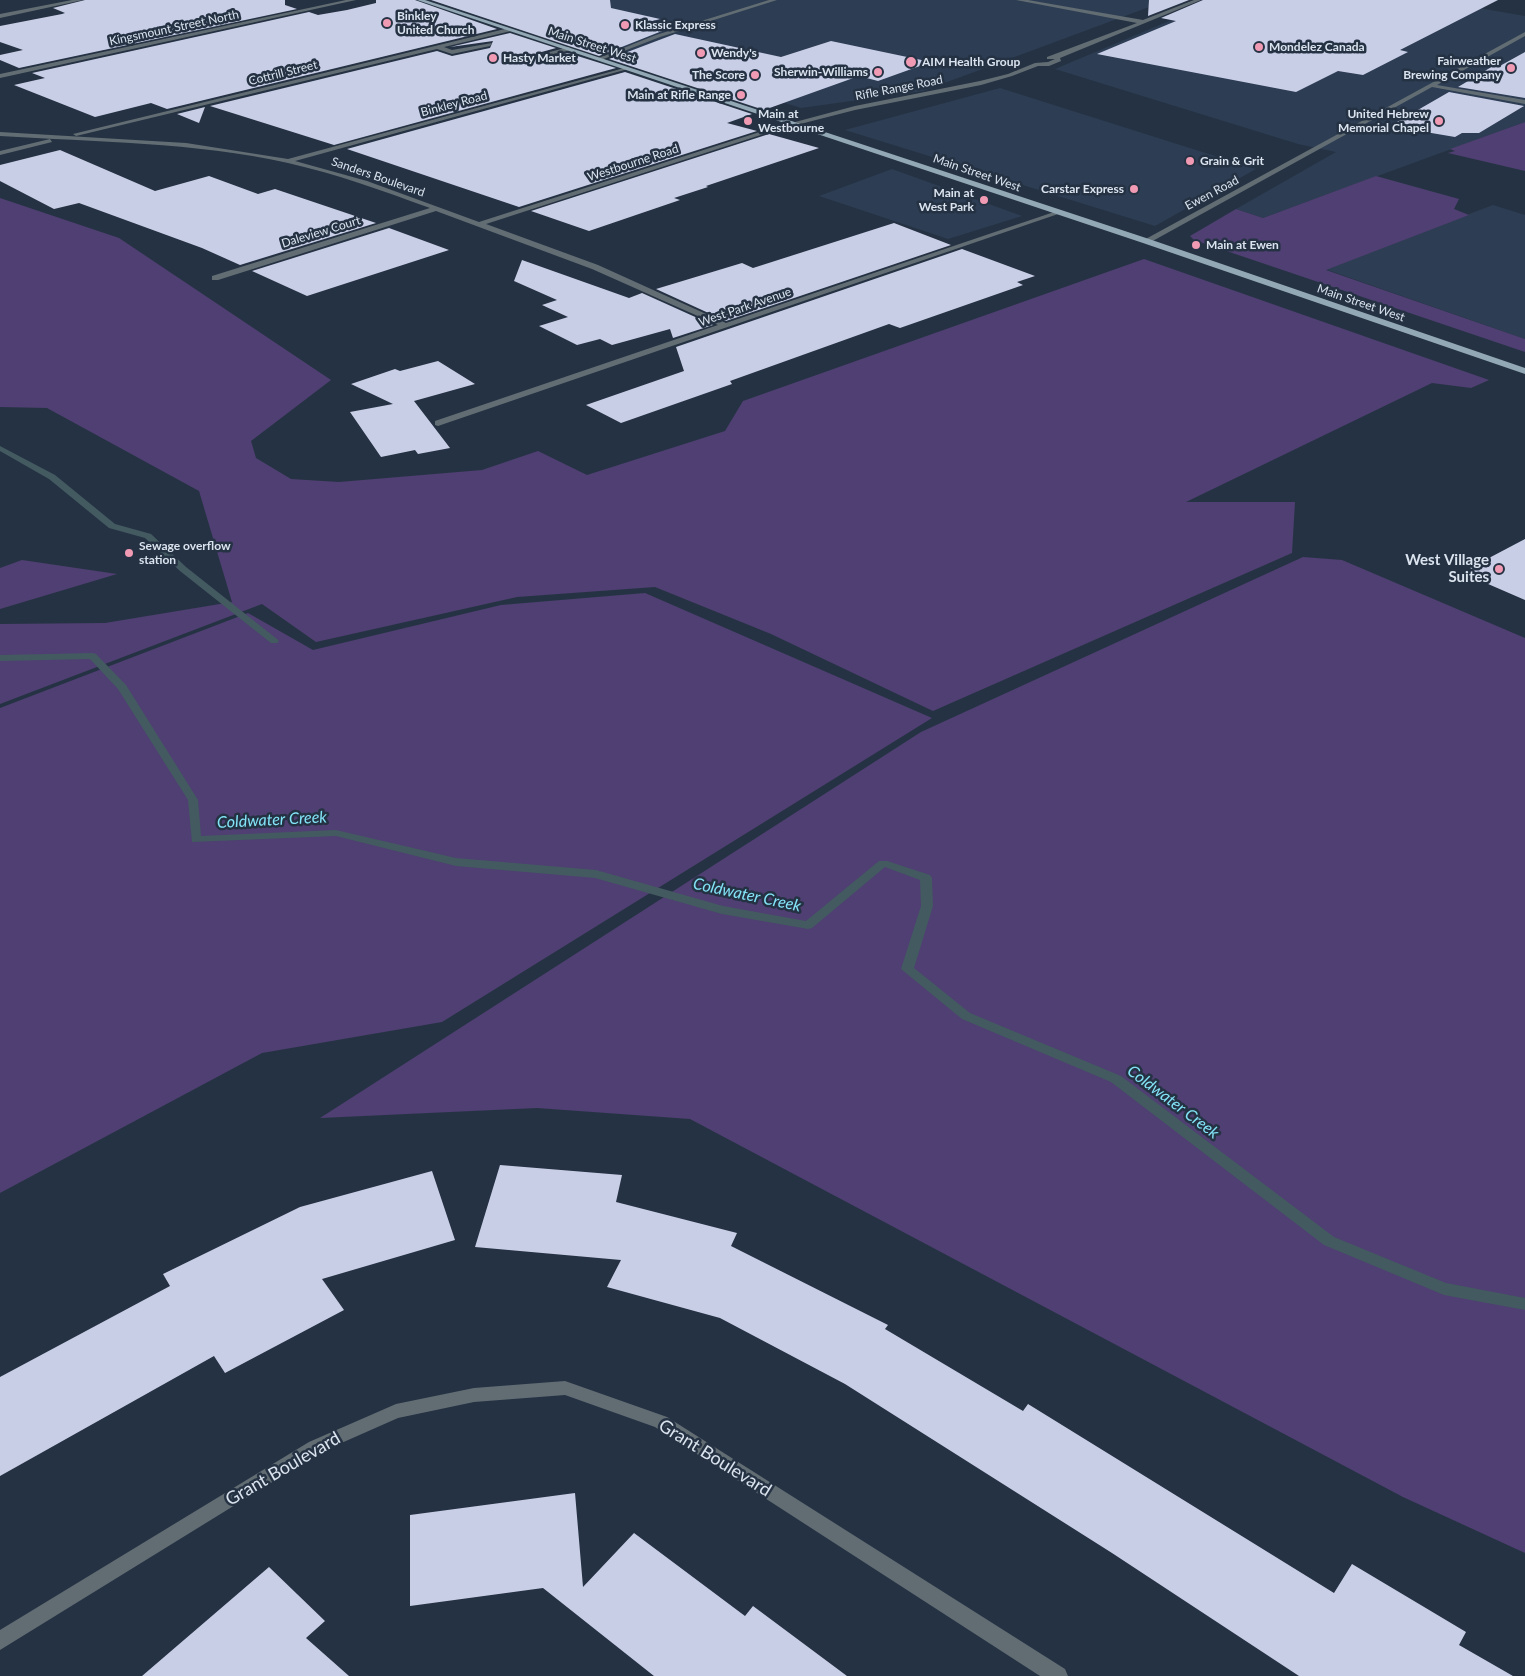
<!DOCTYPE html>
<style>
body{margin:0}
canvas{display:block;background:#253243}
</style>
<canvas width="1525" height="1676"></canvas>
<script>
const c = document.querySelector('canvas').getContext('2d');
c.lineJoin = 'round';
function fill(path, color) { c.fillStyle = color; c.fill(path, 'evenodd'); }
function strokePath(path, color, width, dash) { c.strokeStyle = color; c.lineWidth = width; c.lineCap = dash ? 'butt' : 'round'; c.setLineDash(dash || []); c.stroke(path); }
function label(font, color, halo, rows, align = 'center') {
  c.font = font + ' Lato,sans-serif'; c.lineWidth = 5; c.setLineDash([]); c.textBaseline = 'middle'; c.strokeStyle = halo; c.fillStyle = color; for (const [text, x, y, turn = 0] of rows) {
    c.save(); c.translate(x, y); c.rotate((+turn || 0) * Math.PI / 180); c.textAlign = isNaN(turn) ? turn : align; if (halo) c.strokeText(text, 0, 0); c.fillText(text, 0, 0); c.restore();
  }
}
const built = new Path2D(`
 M 454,0 L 1168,0 L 923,91 L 801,108 Z
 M 1219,0 L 1433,0 L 1525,16 L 1525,122 L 1263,218 L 1236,209 L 1336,152 L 1298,144 L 1055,69 Z
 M 1000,88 L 1256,169 L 1155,226 L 845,130 Z
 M 892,169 L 1022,216 L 948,239 L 819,196 Z
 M 1493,205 L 1525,215 L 1525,339 L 1325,269 Z`);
const green = new Path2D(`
 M 1525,122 L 1525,171 L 1448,153 L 1455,151 L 1450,149 Z
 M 1376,176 L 1459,199 L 1454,209 L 1469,215 L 1326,270 L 1525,339 L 1525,352 L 1194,240 L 1190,236 L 1236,209 L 1263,218 Z
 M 0,198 L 119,238 L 331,380 L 251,441 L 256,458 L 291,479 L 339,482 L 482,470 L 538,451 L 587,475 L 725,431 L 743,401 L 1144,259 L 1489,380 L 1471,388 L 1432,383 L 1186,502 L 1295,502 L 1292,553 L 933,711 L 771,634 L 655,587 L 517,597 L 316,642 L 262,604 L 0,704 L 0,624 L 105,623 L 232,602 L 199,491 L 47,408 L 0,407 Z
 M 1303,557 L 1342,560 L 1525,638 L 1525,1553 L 1403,1497 L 690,1119 L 537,1108 L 320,1118 L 921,732 Z
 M 22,560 L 117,574 L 0,609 L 0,568 Z
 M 645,593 L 932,718 L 442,1022 L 262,1053 L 0,1193 L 0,708 L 248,613 L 313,650 L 501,605 Z`);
const stream = new Path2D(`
 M 0,446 L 55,475 L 115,524 L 151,534 L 186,567 L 277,639 L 279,641 L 277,643 L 271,643 L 180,571 L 145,538 L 109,528 L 49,479 L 0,451 Z
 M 93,653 L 96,654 L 126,685 L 198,800 L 201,836 L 336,830 L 456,858 L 596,870 L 723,906 L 806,921 L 879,861 L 887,861 L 930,875 L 932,878 L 933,906 L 914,968 L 970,1013 L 1121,1076 L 1334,1237 L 1446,1283 L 1525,1298 L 1525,1310 L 1444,1295 L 1324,1245 L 1111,1082 L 962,1019 L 901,969 L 921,906 L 920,880 L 885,867 L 812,928 L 808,929 L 722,914 L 595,878 L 456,866 L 336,836 L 192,842 L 188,800 L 118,689 L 90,659 L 0,661 L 0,655 Z`);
const building = new Path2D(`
 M 85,0 L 285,0 L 285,5 L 297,9 L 19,68 L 0,60 L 0,55 L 23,50 L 0,42 L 0,26 L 62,14 L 65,13 L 53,8 Z
 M 376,0 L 415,0 L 497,29 L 167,109 L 151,103 L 95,117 L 14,85 L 45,78 L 32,73 L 309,12 L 318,15 L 347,10 L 376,3 Z
 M 431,0 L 610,0 L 611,8 L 660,19 L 636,26 L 662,31 L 599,56 Z
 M 1149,0 L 1189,0 L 1148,16 Z
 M 1203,0 L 1498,0 L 1400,50 L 1408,52 L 1363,75 L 1338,71 L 1296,92 L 1097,54 L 1176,21 L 1161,18 Z
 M 510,33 L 556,48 L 538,53 L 536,55 L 540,59 L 568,53 L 616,68 L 334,145 L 210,106 L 437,51 L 452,56 L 490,48 L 493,41 L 450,47 Z
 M 675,34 L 781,57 L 831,41 L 931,62 L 878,81 L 859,76 L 764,110 L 609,59 Z
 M 1525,52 L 1525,98 L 1458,87 L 1493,66 L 1498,67 Z
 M 625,72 L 752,114 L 727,123 L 757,131 L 519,207 L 347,149 Z
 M 1449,92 L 1524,106 L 1479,133 L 1462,133 L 1455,137 L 1390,126 Z
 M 205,107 L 199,123 L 177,114 Z
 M 769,134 L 819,148 L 706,186 L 708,187 L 674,198 L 680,200 L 589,231 L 531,211 Z
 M 60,150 L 155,191 L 209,176 L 258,194 L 275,189 L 376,223 L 240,265 L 202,248 L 79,203 L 54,209 L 0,181 L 0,165 Z
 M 894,223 L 951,245 L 726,321 L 656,289 L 742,263 L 753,268 Z
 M 389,228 L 449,250 L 307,296 L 252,271 Z
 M 962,249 L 1035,276 L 1017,282 L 1023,285 L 900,328 L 889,324 L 730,381 L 732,384 L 621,423 L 586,405 L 684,371 L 676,347 Z
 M 522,260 L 629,298 L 642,293 L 713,325 L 673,338 L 670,329 L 612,345 L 600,339 L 577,345 L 539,326 L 568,317 L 542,305 L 557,300 L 514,281 Z
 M 438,361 L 475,384 L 414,401 L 450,448 L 418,454 L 415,450 L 381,457 L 350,412 L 393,404 L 351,384 L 395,369 L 400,371 Z
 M 1525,539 L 1525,600 L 1465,574 L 1474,570 L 1470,568 Z
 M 500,1165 L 622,1175 L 616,1202 L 737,1233 L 731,1246 L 888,1325 L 885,1329 L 1023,1411 L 1028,1404 L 1334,1593 L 1352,1564 L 1466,1632 L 1459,1645 L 1513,1676 L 1299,1676 L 1112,1553 L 845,1384 L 720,1318 L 607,1287 L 621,1260 L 475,1247 Z
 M 432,1171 L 455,1240 L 322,1279 L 344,1310 L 225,1373 L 214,1356 L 0,1476 L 0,1377 L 170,1286 L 163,1274 L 300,1207 Z
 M 575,1493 L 583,1587 L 634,1533 L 745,1616 L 753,1606 L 847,1676 L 654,1676 L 543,1588 L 410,1606 L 410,1515 Z
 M 269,1567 L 325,1621 L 306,1638 L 349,1676 L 142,1676 Z`);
const minor = new Path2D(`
 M 72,0 L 83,0 L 0,18 L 0,14 Z
 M 346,0 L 356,0 L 0,78 L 0,74 Z
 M 769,0 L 777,0 L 660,37 L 601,60 L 596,59 L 656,35 Z
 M 1016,0 L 1028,0 L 1143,20 L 1194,0 L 1201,0 L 1060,58 L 1061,61 L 1049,66 L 1038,66 L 1012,76 L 981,85 L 855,110 L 773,131 L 486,224 L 598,265 L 726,323 L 1057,211 L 1061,211 L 1061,213 L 438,426 L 435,425 L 435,421 L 718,325 L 592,269 L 436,211 L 218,280 L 212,280 L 212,276 L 430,208 C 383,191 337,174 288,163 C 194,142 96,142 0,136 L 0,132 L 186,143 L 288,159 L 628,67 L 628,69 L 295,161 L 367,181 L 479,222 L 769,129 L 855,106 L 980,81 L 1008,74 L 1035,63 L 1048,62 L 1055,59 L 1047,59 L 1047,57 L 1137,23 Z
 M 509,28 L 511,31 L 444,47 L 452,50 L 492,43 L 490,46 L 452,54 L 437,49 L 76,136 L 73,134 Z
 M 1525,32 L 1525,36 L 1437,85 L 1525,100 L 1525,104 L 1432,87 L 1149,243 L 1142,241 Z
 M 569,47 L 571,50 L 541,57 L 538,55 Z
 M 50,139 L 52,142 L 0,155 L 0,151 Z
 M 565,1381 L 667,1417 L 1065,1669 L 1068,1676 L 1040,1676 L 655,1427 L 565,1395 L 474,1402 L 398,1418 L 321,1452 L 0,1650 L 0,1630 L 309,1442 L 396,1404 L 474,1388 Z`);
const major = new Path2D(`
 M 417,0 L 425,0 L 1149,239 L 1525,368 L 1525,374 L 1143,243 Z`);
const markers = [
 [387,23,5,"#f19ab3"],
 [625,25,5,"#f19ab3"],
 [1259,47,5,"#f19ab3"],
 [701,53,5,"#f19ab3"],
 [493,58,5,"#f19ab3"],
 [911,62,6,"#f19ab3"],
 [1511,68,5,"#f19ab3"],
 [878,72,5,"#f19ab3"],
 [755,75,5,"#f19ab3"],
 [741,95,5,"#f19ab3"],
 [748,121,5,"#f19ab3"],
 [1439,121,5,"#f19ab3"],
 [1190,161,5,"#f19ab3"],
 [1134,189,5,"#f19ab3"],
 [984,200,5,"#f19ab3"],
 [1196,245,5,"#f19ab3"],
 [129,553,5,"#f19ab3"],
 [1499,569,5,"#f19ab3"]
];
const farPoinames = [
 ["Binkley",397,16],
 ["United Church",397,30],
 ["Klassic Express",635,25],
 ["Mondelez Canada",1269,47],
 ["Wendy's",711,53],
 ["Hasty Market",503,58],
 ["Fairweather",1501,61,"right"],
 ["Brewing Company",1501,75,"right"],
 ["AIM Health Group",922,62],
 ["Sherwin-Williams",868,72,"right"],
 ["The Score",745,75,"right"],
 ["Main at Rifle Range",731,95,"right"],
 ["Main at",758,114],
 ["Westbourne",758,128],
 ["United Hebrew",1429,114,"right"],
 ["Memorial Chapel",1429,128,"right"],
 ["Grain & Grit",1200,161],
 ["Carstar Express",1124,189,"right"],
 ["Main at",974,193,"right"],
 ["West Park",974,207,"right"],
 ["Main at Ewen",1206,245],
 ["Sewage overflow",139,546],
 ["station",139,560]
];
const farStreetnames = [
 ["Kingsmount Street North",174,28,-12],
 ["Main Street West",592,45,18],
 ["Cottrill Street",283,73,-14],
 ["Rifle Range Road",899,88,-11],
 ["Binkley Road",454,104,-15],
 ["Westbourne Road",633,163,-18],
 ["Main Street West",977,173,19],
 ["Sanders Boulevard",378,177,19],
 ["Ewen Road",1212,193,-28],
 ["Daleview Court",321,232,-17],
 ["Main Street West",1361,303,19],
 ["West Park Avenue",745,307,-19]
];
const poiNames = [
 ["West Village",1489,560],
 ["Suites",1489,577]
];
const waterNames = [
 ["Coldwater Creek",272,820,-3],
 ["Coldwater Creek",747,895,12],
 ["Coldwater Creek",1173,1102,37]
];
const nearStreetnames = [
 ["Grant Boulevard",715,1458,32],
 ["Grant Boulevard",283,1469,-30]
];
fill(built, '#2d3d53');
fill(green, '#4f3f72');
fill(stream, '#435a61');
fill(building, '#c9cee7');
fill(minor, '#626d73');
fill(major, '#92a8b4');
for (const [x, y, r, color] of markers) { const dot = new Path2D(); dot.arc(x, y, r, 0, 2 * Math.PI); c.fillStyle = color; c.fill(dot); strokePath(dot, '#253243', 2); }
label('bold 12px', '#dae3ee', '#253243', farPoinames, 'left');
label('12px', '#dae3ee', '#253243', farStreetnames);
label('bold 15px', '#dae3ee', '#253243', poiNames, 'right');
label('italic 16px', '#83e4f7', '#253243', waterNames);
label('18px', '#dae3ee', '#253243', nearStreetnames);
</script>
